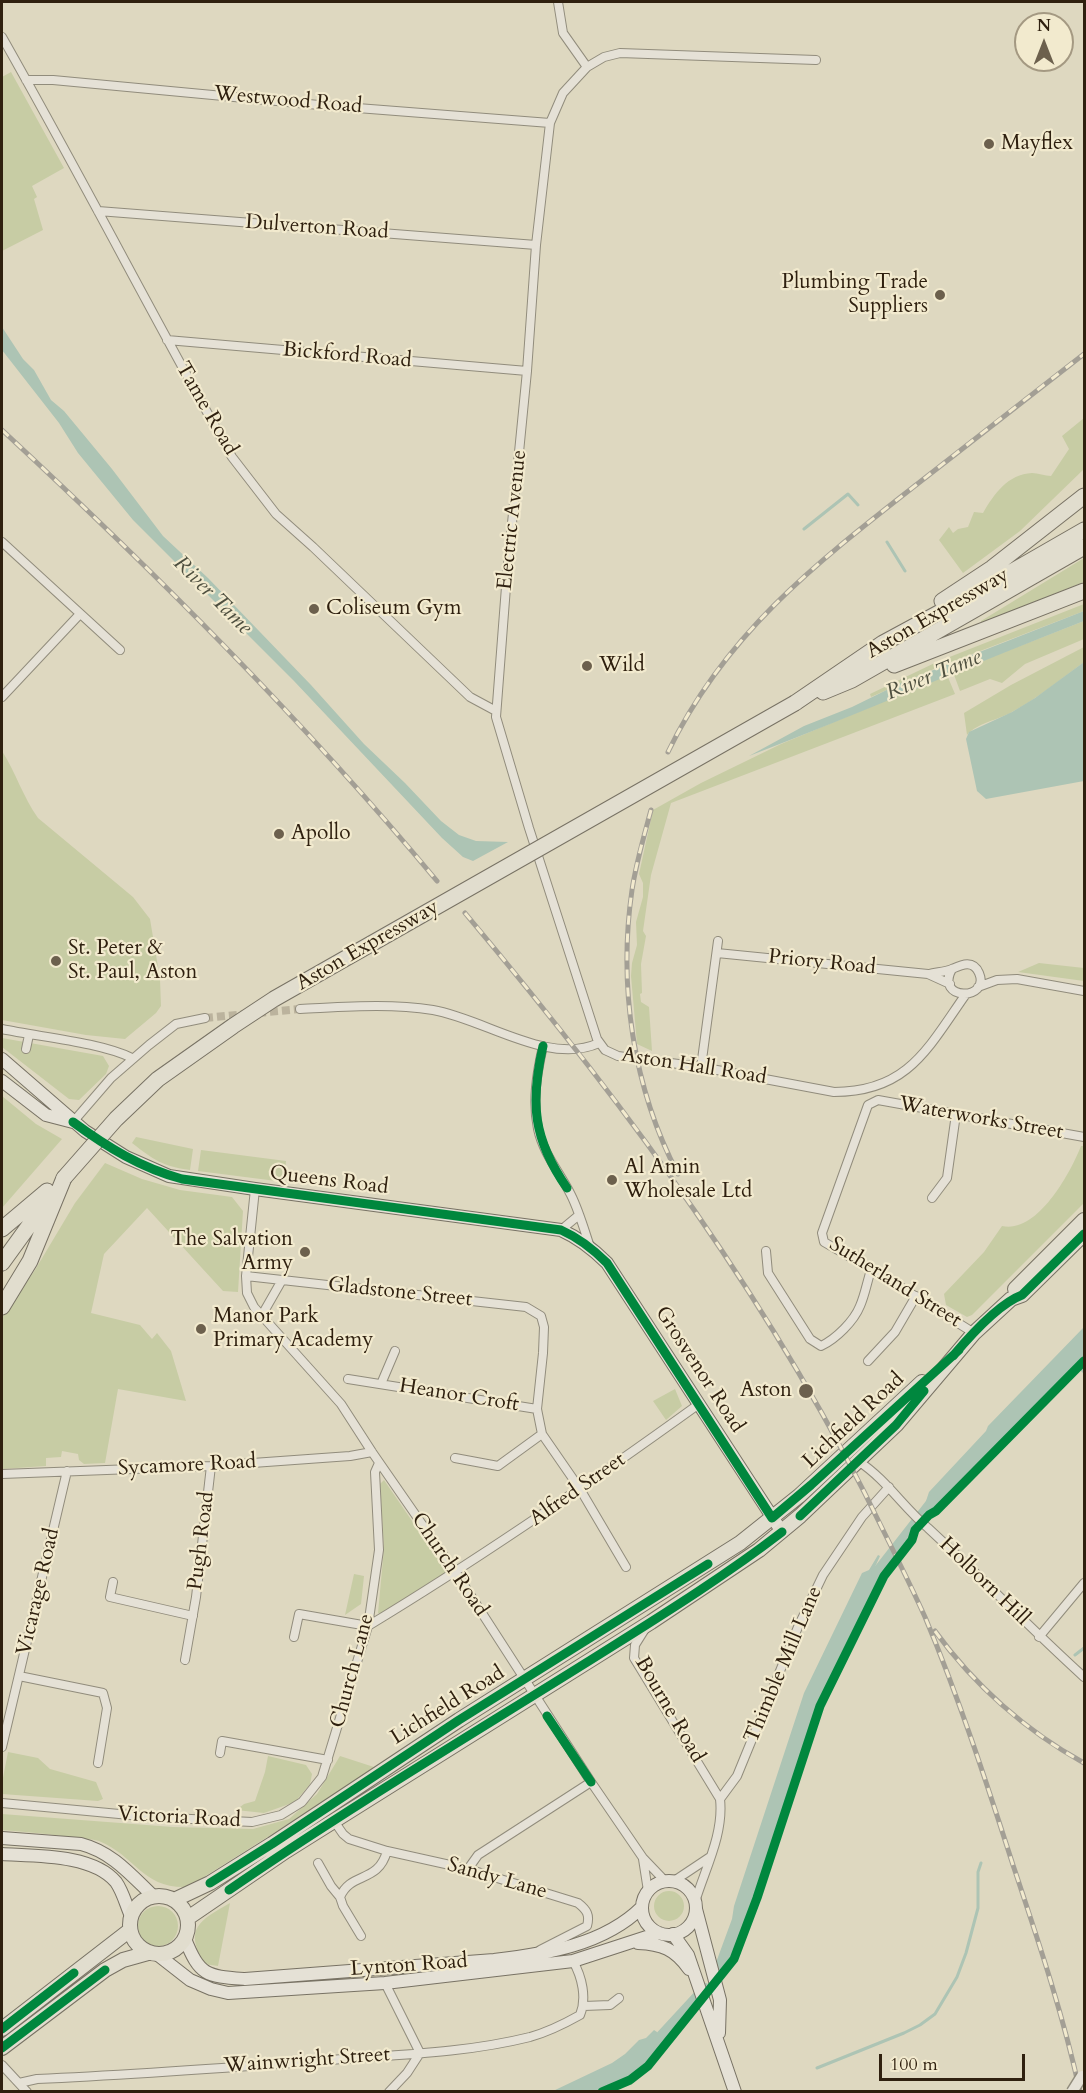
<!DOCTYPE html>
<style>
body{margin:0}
#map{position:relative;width:1086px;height:2093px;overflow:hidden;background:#ded8c0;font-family:Cardo,serif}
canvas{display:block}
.frame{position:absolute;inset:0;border:3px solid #2f200f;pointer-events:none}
.north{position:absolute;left:1014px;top:12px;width:60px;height:60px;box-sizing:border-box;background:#f2eace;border:2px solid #a49982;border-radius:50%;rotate:0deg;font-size:16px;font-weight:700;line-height:24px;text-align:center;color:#2f200f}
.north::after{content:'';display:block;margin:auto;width:21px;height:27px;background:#6c604d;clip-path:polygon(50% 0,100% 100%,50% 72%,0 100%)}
.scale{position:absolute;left:879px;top:2054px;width:146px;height:27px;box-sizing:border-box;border:3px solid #2f200f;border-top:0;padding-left:8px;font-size:18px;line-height:21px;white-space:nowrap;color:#2f200f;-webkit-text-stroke:4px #f2eace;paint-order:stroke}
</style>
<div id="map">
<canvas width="1086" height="2093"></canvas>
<div class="frame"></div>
<div class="north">N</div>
<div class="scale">100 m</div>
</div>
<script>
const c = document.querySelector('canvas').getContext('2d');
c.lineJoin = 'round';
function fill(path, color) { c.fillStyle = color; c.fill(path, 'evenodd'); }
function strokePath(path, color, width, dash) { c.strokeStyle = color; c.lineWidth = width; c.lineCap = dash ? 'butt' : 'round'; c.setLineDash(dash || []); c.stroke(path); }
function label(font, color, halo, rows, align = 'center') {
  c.font = font + ' Cardo,serif'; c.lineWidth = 4.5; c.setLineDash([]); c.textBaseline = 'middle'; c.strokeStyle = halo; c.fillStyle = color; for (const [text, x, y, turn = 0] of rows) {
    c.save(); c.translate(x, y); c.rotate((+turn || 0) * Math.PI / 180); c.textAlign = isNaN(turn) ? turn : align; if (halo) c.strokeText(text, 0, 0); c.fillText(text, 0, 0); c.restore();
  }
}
const green = new Path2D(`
 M 11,72 L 64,168 L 32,186 L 37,197 L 34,199 L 43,230 L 2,251 L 2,77 Z
 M 1084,418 L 1084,469 L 1020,531 L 963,573 L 939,540 L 949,527 L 953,533 L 958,529 L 968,527 L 974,512 L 983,513 C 994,494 1008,474 1032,473 C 1038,473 1045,476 1051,476 L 1069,449 L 1062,436 Z
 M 1084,558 L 1084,582 L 981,623 L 981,621 Z
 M 1084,604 L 1084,611 L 949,663 L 947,658 Z
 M 1084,621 L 1084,639 L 1025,664 L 1002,683 L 990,679 L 960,691 L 953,672 Z
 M 1084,647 L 1084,662 C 1061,679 1038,698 1012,712 C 998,720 977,723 967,735 L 964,713 L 1011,685 Z
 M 941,660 L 943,665 L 871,697 L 870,694 Z
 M 947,675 L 955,694 L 671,803 L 651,875 L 643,931 L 646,936 L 641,964 L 642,993 L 640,994 L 641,1002 L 649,1007 L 652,1051 L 637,1044 L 631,976 L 632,963 L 637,945 L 636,922 L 643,897 L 643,883 L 639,874 L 653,810 L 701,783 L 781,744 Z
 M 2,751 C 16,773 23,797 38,818 L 133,897 L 150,919 L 160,979 L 161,1006 L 156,1013 L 125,1039 L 86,1035 L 2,1020 Z
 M 1039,963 L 1084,968 L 1084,981 L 1018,972 Z
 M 2,1038 L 103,1056 L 109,1066 L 106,1074 L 79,1100 L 69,1099 L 2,1047 Z
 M 2,1096 L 36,1124 L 62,1139 L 2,1208 Z
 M 136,1137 L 193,1149 L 190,1170 C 162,1166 154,1160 132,1143 Z
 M 1081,1146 L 1084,1146 L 1084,1203 L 972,1315 L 967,1317 L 946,1305 L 944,1294 L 984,1252 L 1002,1226 C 1037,1234 1070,1174 1081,1146 Z
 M 201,1150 L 286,1161 L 284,1182 L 198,1171 Z
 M 105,1163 L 142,1179 L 180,1190 L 232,1197 L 243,1211 L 238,1292 L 223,1291 L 147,1208 L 104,1254 L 91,1313 L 140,1325 L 152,1339 L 157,1333 L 171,1351 L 186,1401 L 118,1389 L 105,1463 L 84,1464 L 79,1460 L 78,1454 L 62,1451 L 61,1457 L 46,1458 L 46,1466 L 2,1469 L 2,1318 L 35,1270 L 75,1203 Z
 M 675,1389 L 682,1406 L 666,1420 L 653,1401 Z
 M 384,1480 L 447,1572 L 382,1614 L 378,1613 L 384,1548 L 380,1484 Z
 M 354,1574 L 364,1576 L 361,1604 L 345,1615 Z
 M 8,1752 L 38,1758 L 50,1769 L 96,1782 L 103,1799 L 98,1801 L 2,1794 L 2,1783 Z
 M 268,1756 L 306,1765 L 312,1774 L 310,1784 L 295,1802 L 264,1813 L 236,1810 L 244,1804 L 255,1801 L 265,1772 Z
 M 340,1756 L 377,1768 L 188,1887 C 142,1889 136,1856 99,1841 C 92,1839 83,1839 76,1838 C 51,1834 26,1832 2,1830 L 2,1814 L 173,1827 L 253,1829 L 289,1819 L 317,1794 Z
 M654 1906a15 15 0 1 1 30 0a15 15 0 1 1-30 0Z
 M 230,1903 L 218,1966 L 204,1964 C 184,1928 199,1921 230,1903 Z
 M138 1926a20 20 0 1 1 40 0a20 20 0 1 1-40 0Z`);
const water = new Path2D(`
 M 2,327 L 23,359 L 34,370 L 51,400 L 64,411 L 112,469 L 163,536 L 208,578 L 311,685 L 364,744 L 405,783 L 441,821 L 459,835 L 476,841 L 508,842 L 473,861 L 463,857 L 442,838 L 294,681 L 133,520 L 78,453 L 59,423 L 2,350 Z
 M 1084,611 L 1084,621 C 972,664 862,713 749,756 L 804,726 L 852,707 L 903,682 Z
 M 1084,662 L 1084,781 L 986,799 L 977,791 L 966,739 L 969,732 L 1012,712 L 1035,698 Z
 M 1084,1327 L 1084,1374 L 1079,1369 L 1073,1368 L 938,1507 L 926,1514 L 923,1510 L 929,1492 L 986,1431 L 988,1426 Z
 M 878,1555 L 880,1556 L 875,1567 L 884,1562 L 881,1577 L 821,1698 L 766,1868 L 736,1952 L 707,1987 L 732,1919 L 734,1906 L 804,1693 L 862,1573 L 869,1570 Z
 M 654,2030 L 657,2032 L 658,2036 L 666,2032 L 661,2046 L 653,2057 L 644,2068 L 630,2077 L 595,2091 L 553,2091 L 612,2063 L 625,2054 L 639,2040 L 646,2038 Z`);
const stream = new Path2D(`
 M 804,529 L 848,494 L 858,505
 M 887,542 L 905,571
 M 1075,1655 L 1084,1648
 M 817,2068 L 904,2033 L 920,2025 L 935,2014 L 957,1977 L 966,1953 L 978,1908 L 978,1872 L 981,1863`);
const canal = new Path2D(`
 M 876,1573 L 933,1500
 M 657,2040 L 705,1988`);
const minorTunnel = new Path2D(`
 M 258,1013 L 300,1009
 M 205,1018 L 246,1014`);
const minor = new Path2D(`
 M 558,2 L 563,33 L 587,67
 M 2,37 C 81,176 154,318 232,457 L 276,514 L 313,547 L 470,697 L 496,711
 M 816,60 L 620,53 L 604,57 L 587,67 L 563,93 L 550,123 L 536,245 L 527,371 L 507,574 L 496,717 L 529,828 L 597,1039 L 605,1050 L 618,1056 L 701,1067 L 834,1092 C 908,1092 928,1048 966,994
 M 26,80 L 53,80 L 319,105 L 550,123
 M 98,211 L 536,245
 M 167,340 L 527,371
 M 2,542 L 120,650
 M 2,697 L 79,615
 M 717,953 L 928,974 L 950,984
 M 929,974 C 936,972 945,972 952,969 C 961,965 973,959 979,973 C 991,1001 934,1001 952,969
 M 978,987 L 997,980 L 1017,979 L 1084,991
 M 300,1009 C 344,1007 389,1003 433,1010 C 485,1019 548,1066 599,1043
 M 2,1029 C 39,1037 99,1042 132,1058
 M 543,1046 C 537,1073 532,1101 538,1129 C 543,1153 560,1173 571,1195 C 579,1211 584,1229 590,1247
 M 26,1049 L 29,1035
 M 701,1067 L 718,941
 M 73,1122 L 111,1078 L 149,1045 L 176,1024 L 205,1018
 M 255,1189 L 246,1276 L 247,1293 L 254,1307 L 341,1404 L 372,1452 L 460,1579 L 591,1782 L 643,1858 L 665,1881
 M 932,1198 L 947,1178 L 956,1114
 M 561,1230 L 579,1215
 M 766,1251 L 768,1273 L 810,1339 L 821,1346 C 836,1339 854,1321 860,1306 C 865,1295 867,1282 871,1270
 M 246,1276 L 526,1307 L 541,1316 L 544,1327 L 543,1353 L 537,1409 L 542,1434 L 580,1489 L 626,1567
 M 262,1315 L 282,1280
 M 974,1333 L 883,1276 L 824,1242 L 822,1233 L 868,1105 L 878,1100 L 1084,1137
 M 868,1361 L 895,1332 L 916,1296
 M 348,1379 L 537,1409
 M 381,1384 L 395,1351
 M 455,1458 L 498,1466 L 542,1434
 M 858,1461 C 886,1479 903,1507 928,1528 C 981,1577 1031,1629 1084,1677
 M 2,1474 L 211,1466 L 350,1456 L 372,1452
 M 113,1582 L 110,1597 L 193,1616
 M 645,1629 L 635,1645 L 634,1658 L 720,1799
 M 294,1637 L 299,1614 L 368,1626 C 482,1557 591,1482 699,1404
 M 1039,1637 L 1084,1583
 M 185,1660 L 196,1597 L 211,1466
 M 19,1676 L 103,1693 L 107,1708 L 98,1763
 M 2,1747 L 67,1471
 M 220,1753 L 222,1741 L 328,1760
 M 2,1803 L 151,1817 L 252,1822 L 281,1815 L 302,1802 L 322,1777 L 368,1626 L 379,1550 L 375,1472 L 379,1463
 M 334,1821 L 343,1834 L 349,1839 L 387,1851 L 468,1869 L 578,1903 C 587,1910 590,1915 587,1926 L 540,1950
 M 643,1859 L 648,1891
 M 318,1863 L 331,1886 L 340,1897 L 343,1906 L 361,1936
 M 468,1869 L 478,1855 L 591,1782
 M 674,1881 L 710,1857
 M 340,1897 C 351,1871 378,1884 387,1851
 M 695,1902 C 705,1869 724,1834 720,1799 L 737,1776 L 798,1627 L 823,1575 L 862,1517 L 889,1487
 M 385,1983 L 420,2053 L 407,2073 L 389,2092
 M 584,2006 L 610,2005 L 619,1998
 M 2,2065 L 27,2092
 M 19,2083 L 37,2079 C 131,2075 224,2068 318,2061 C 388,2055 462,2054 530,2037 C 548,2032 564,2024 580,2015 C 587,1998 582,1977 573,1961`);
const secondary = new Path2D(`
 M 2,1059 L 85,1131 L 126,1157 L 169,1176 L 255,1189 L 561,1230 C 579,1238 593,1249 607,1263 L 782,1532
 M 2,1081 L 46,1115 L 73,1122
 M 2,1838 L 81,1844 C 112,1852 131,1875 153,1896
 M 2,1854 C 35,1856 93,1854 116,1882 C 123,1892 126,1905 131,1916
 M642 1908a27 27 0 1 1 54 0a27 27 0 1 1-54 0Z
 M 696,1909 L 720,2000 L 719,2033
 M 673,1934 L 688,1955 L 735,2092
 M 185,1939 C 200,1976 206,1976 245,1979 L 494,1960 C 545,1954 604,1945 642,1907
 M 638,1943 C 662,1944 675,1949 689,1969
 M 158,1955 L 190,1980 L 211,1989 L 228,1993 L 385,1983 L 573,1961 L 659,1933`);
const primary = new Path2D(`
 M 1015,1289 L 1084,1220
 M130 1925a29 29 0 1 1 58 0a29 29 0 1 1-58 0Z
 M 174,1900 L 210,1883 L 272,1844 L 459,1720 L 740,1543 L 799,1496 L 922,1382
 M 188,1918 L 286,1851 L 651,1622 L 759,1550 L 800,1516 L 896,1425 L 974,1333 L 1011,1299 L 1022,1295 L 1084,1234
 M 2,2029 L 130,1930
 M 2,2048 L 105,1970 L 123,1960 L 148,1953`);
const motorway = new Path2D(`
 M 942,601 L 992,568 L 1084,496
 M 894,665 L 1084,591
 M 823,692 L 852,680 L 1084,547
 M 795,703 L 883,643 L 957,603 L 1084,530
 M 2,1229 L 47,1191
 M 2,1263 L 49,1198
 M 2,1307 L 30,1261 L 64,1178`);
const rail = new Path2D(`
 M 2,430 C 155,572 303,720 437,881
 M 668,752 C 725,634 815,564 916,485 C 972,441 1028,397 1084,354
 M 651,810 C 644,836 636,863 632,890 C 618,986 633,1088 678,1174
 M 465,913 C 626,1105 775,1306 884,1532 C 898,1560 912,1588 925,1617 C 959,1698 986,1781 1013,1865 C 1038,1940 1063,2014 1080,2092
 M 935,1631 C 974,1685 1026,1731 1084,1763`);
const tertiaryBridge = new Path2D(`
 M 1072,2092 L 1082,2076`);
const motorwayBridge = new Path2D(`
 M 64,1178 L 116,1119 L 158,1079 L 233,1026 L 274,999 L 795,703`);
const cycleway = new Path2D(`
 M 543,1046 C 530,1103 533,1139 567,1188
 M 73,1122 C 107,1147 141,1168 182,1179 L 561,1230 C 579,1238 593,1249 607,1263 L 772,1518 L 811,1485 L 959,1350
 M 953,1356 C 969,1337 998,1304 1022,1295 L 1084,1234
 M 800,1516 L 896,1425 L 924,1391
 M 547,1716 L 591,1782
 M 210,1883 L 272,1844 L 459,1720 L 708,1564
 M 229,1890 C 347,1809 469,1736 589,1661 C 654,1620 721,1579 782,1532
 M 2,2029 L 74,1973
 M 2,2048 L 105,1970
 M 602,2092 L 630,2080 L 648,2066 L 734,1959 L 757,1898 L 820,1706 L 884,1576 L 912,1540 L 915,1530 L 929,1515 L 936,1511 L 1084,1361`);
const markers = [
 [989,144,6,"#6c604d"],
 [940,295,6,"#6c604d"],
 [314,609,6,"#6c604d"],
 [587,666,6,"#6c604d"],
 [279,834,6,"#6c604d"],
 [56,961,6,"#6c604d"],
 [612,1180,6,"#6c604d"],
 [305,1252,6,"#6c604d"],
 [201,1329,6,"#6c604d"],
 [806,1391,8,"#6c604d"]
];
const streetNames = [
 ["Westwood Road",288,101,5],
 ["Dulverton Road",317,228,4],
 ["Bickford Road",347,356,5],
 ["Tame Road",206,409,60],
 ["Electric Avenue",513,520,-84],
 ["Aston Expressway",938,614,-30],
 ["Aston Expressway",368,946,-30],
 ["Priory Road",822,963,6],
 ["Aston Hall Road",694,1067,9],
 ["Waterworks Street",981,1119,10],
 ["Queens Road",329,1181,7],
 ["Sutherland Street",895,1283,32],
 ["Gladstone Street",400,1293,6],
 ["Grosvenor Road",699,1370,57],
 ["Heanor Croft",459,1396,9],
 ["Lichfield Road",854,1421,-43],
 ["Sycamore Road",187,1466,-3],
 ["Alfred Street",578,1490,-35],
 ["Pugh Road",202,1541,-83],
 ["Church Road",449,1565,56],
 ["Holborn Hill",984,1582,44],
 ["Vicarage Road",39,1592,-77],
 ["Thimble Mill Lane",784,1665,-67],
 ["Church Lane",353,1671,-75],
 ["Lichfield Road",448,1706,-32],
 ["Bourne Road",669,1710,60],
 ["Victoria Road",179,1818,3],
 ["Sandy Lane",497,1879,16],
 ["Lynton Road",409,1966,-4],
 ["Wainwright Street",307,2061,-4]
];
const poiNames = [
 ["Mayflex",1001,144],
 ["Plumbing Trade",928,283,"right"],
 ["Suppliers",928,307,"right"],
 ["Coliseum Gym",326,609],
 ["Wild",599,666],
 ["Apollo",291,834],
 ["St. Peter &",68,949],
 ["St. Paul, Aston",68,973],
 ["Al Amin",624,1168],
 ["Wholesale Ltd",624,1192],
 ["The Salvation",293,1240,"right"],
 ["Army",293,1264,"right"],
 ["Manor Park",213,1317],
 ["Primary Academy",213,1341],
 ["Aston",792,1391,"right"]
];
const waterNames = [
 ["River Tame",212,596,45],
 ["River Tame",934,676,-22]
];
fill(green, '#c7cca4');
fill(water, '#adc4b4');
strokePath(stream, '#adc4b4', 3);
strokePath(canal, '#adc4b4', 10);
strokePath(minorTunnel, '#bbb39d', 8, [8, 4]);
strokePath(minor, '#918c7c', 10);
strokePath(secondary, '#787264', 14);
strokePath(primary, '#787264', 16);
strokePath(motorway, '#787264', 17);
strokePath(minor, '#e5e1d6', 8);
strokePath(secondary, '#e5e1d6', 12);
strokePath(primary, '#e1ddce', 14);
strokePath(motorway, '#e1ddce', 15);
strokePath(rail, '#a39f95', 5);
strokePath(rail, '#f2eace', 3, [9]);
strokePath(tertiaryBridge, '#918c7c', 13, []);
strokePath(motorwayBridge, '#787264', 17, []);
strokePath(tertiaryBridge, '#e5e1d6', 10);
strokePath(motorwayBridge, '#e1ddce', 15);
strokePath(cycleway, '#00873e', 9);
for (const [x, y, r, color] of markers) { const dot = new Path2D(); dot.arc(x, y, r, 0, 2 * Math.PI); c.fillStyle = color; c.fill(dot); strokePath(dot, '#f2eace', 2); }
label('21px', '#2f200f', '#f2eace', streetNames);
label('21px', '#2f200f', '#f2eace', poiNames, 'left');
label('italic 22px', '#4e4f3f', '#f2eace', waterNames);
</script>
